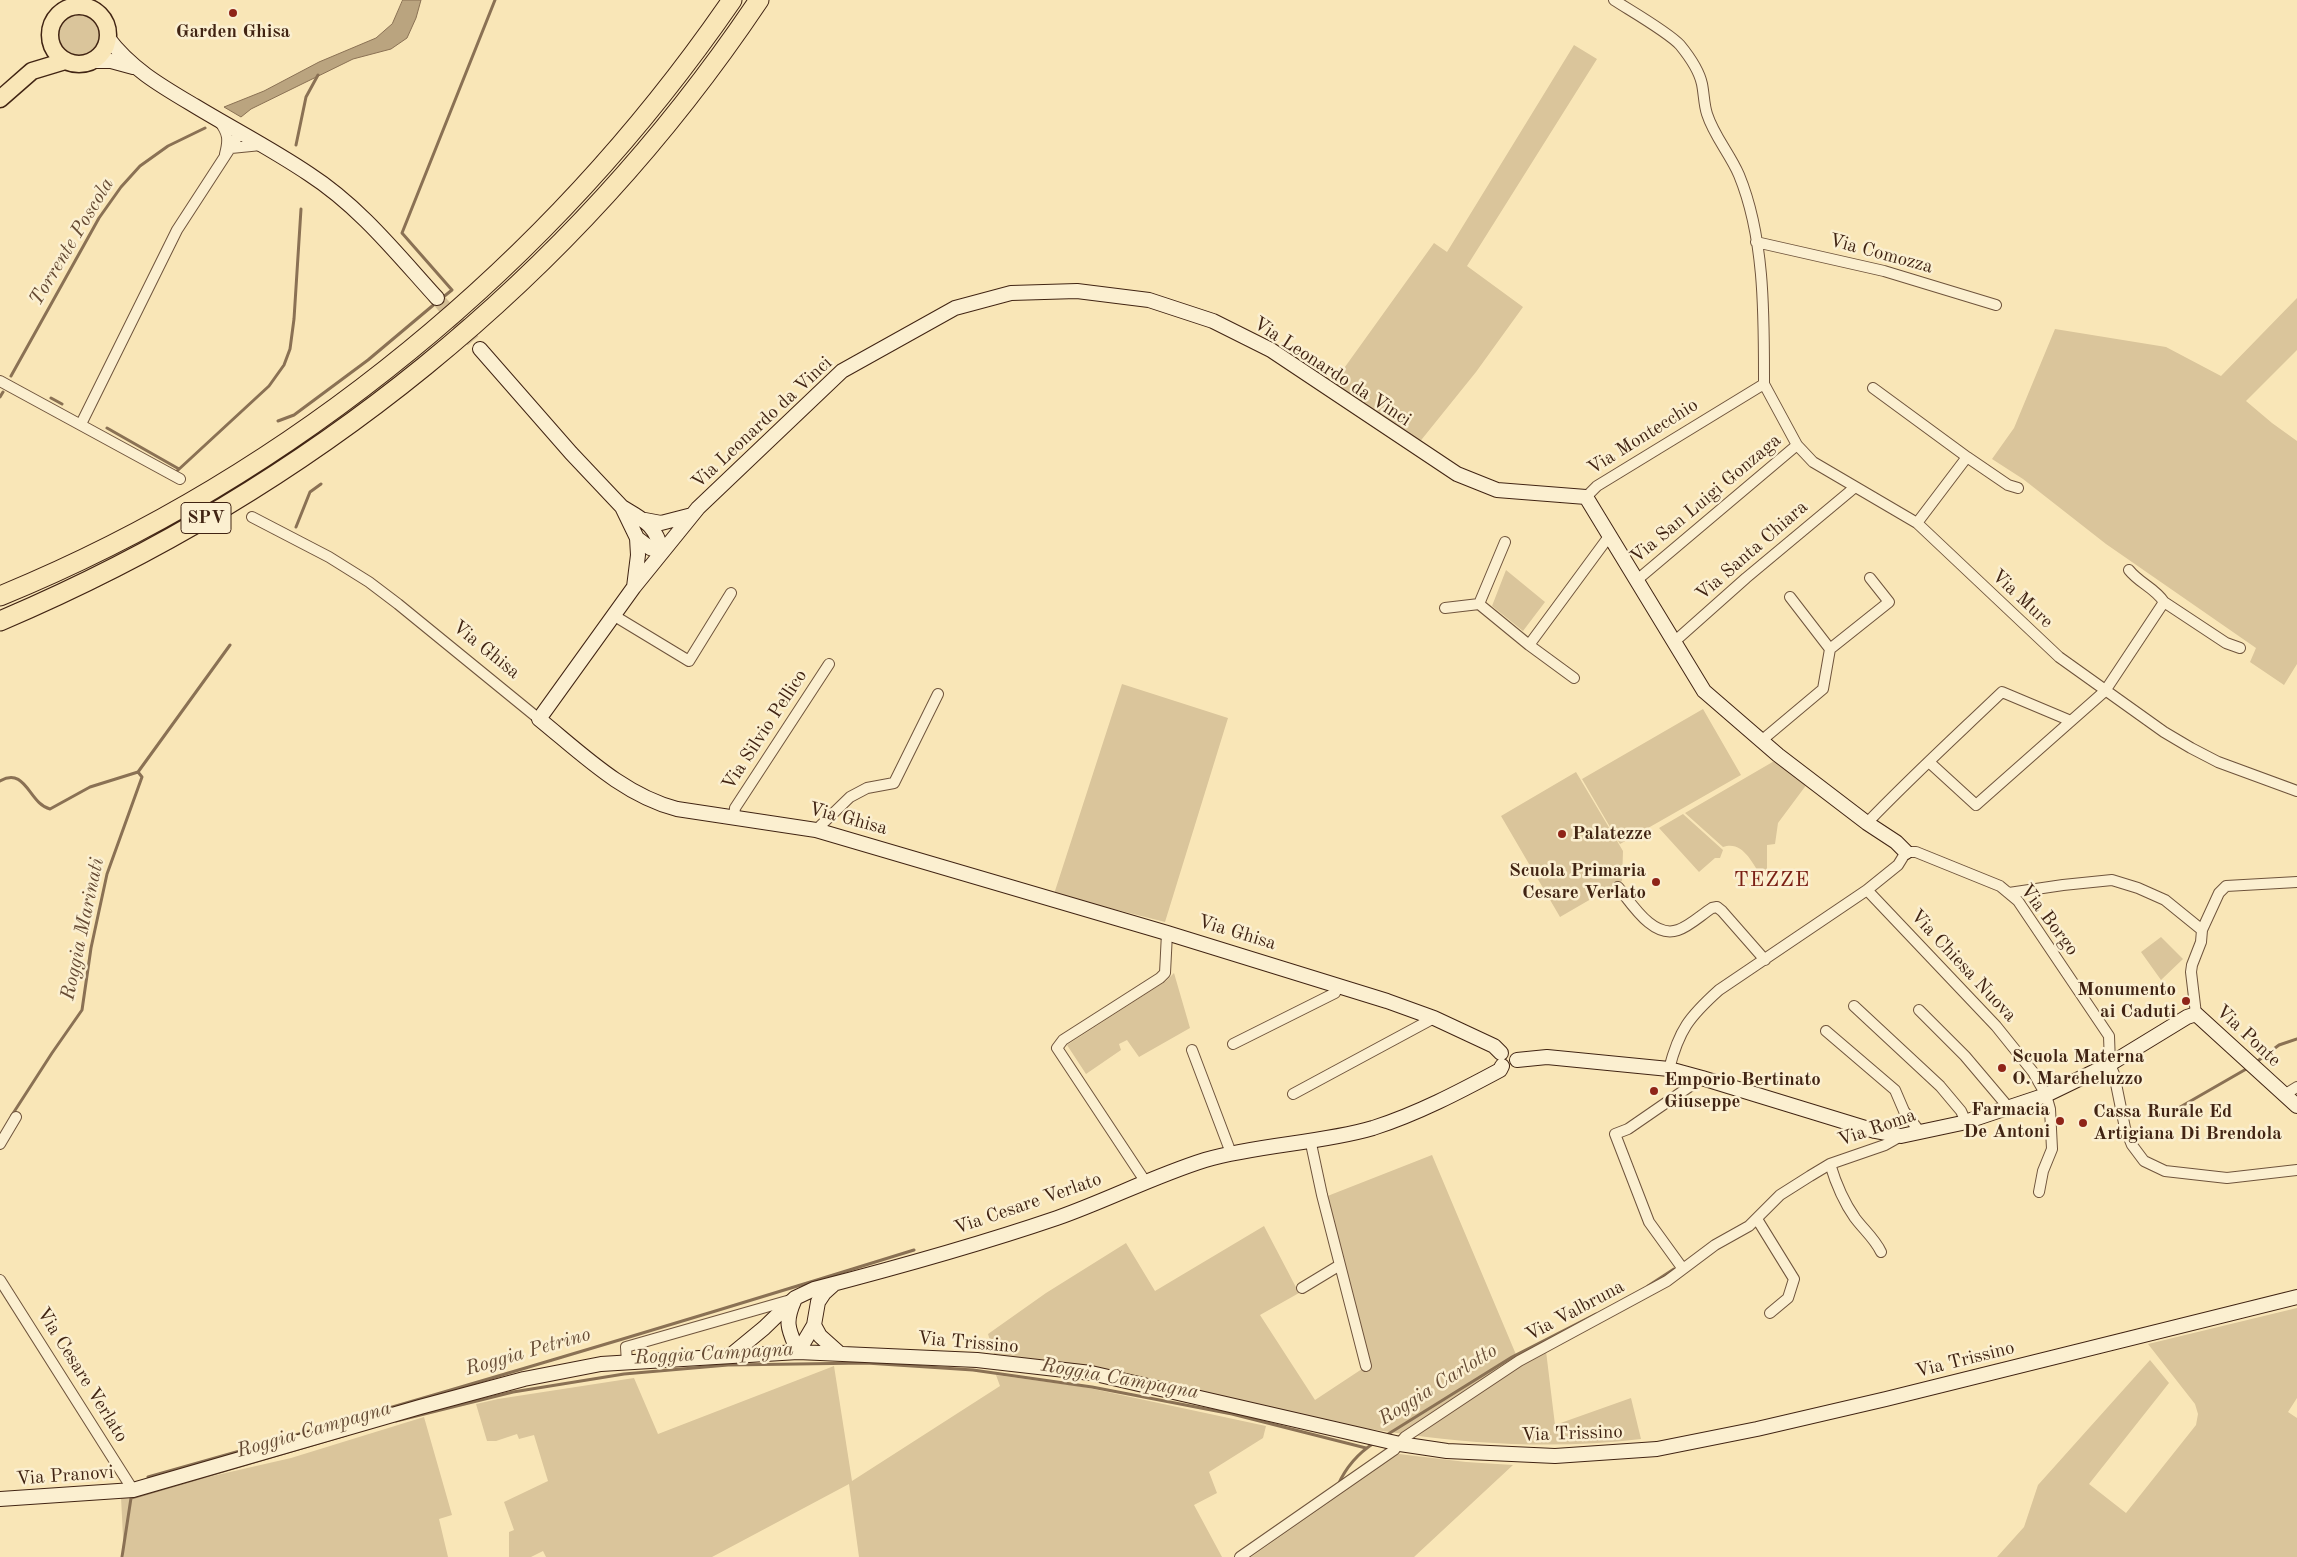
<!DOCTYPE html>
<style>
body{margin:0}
canvas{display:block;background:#f9e6b7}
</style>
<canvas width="2297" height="1557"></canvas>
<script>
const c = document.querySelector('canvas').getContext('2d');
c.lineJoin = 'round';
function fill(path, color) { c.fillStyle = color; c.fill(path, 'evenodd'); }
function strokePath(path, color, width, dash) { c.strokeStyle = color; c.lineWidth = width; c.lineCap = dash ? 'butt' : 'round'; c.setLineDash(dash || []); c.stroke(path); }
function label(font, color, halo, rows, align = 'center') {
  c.font = font + ' "Old Standard TT",serif'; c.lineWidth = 5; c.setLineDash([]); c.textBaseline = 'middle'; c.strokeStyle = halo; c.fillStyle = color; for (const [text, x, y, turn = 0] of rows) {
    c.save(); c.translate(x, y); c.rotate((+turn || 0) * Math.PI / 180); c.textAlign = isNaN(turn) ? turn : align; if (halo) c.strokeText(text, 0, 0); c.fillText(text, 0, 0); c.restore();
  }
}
const green = new Path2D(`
 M58 35a21 21 0 1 1 42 0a21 21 0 1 1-42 0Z
 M 1574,45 L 1597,59 L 1467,266 L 1523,307 L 1476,372 L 1418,444 L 1332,385 L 1434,243 L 1447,252 Z
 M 2297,298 L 2297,350 L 2246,401 L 2272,423 L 2297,441 L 2297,664 L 2284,685 L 2250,662 L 2256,648 L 2106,544 L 2023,479 L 1992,459 L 2014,428 L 2055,329 L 2166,347 L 2221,376 Z
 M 1506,570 L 1545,602 L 1523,631 L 1492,606 Z
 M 1122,684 L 1228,718 L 1165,922 L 1054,894 Z
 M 1703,709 L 1741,775 L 1620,844 L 1582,779 Z
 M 1776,760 L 1807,784 L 1778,823 L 1775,844 L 1767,845 L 1767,876 L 1761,876 C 1752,862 1742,840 1723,847 L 1685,813 Z
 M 1576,772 L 1623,851 L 1622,881 L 1560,917 L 1501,816 Z
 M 1683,814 L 1723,850 L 1720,858 L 1715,858 L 1699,872 L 1659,828 Z
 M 2161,937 L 2183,959 L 2161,980 L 2141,952 Z
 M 1174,973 L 1190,1028 L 1139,1057 L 1127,1040 L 1119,1044 L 1121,1050 L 1086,1074 L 1067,1045 L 1166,981 Z
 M 1432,1155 L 1520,1364 L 1546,1351 L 1555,1425 L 1631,1398 L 1641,1439 C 1421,1466 1208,1388 994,1354 L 988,1334 L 1046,1293 L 1126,1243 L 1155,1291 L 1264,1226 L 1299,1293 L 1260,1315 L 1315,1400 L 1365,1367 L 1325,1197 Z
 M 2297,1308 L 2297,1398 L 2288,1412 L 2297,1418 L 2297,1557 L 1997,1557 L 2024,1527 L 2038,1485 L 2150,1360 L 2169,1383 L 2089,1484 L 2126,1513 L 2196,1425 L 2198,1414 L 2195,1404 L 2148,1344 Z
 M 834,1366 L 852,1481 L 1000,1386 L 996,1375 L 1084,1387 L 1266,1426 L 1263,1438 L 1209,1472 L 1217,1493 L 1194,1505 L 1222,1557 L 859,1557 L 849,1484 L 712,1557 L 546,1557 L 543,1551 L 531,1557 L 509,1557 L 509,1532 L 514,1530 L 504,1502 L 548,1481 L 534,1435 L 519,1439 L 517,1434 L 496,1441 L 487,1441 L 476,1404 L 498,1399 L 634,1378 L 658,1434 Z
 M 424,1417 L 452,1515 L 439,1519 L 448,1557 L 124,1557 L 121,1497 L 291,1458 Z
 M 1399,1454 L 1466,1462 L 1513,1465 L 1414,1557 L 1251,1557 Z`);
const water = new Path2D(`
 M 403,0 L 421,0 L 416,18 L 407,38 L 391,49 L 353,59 L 251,109 L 241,117 L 224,107 L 264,91 L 319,62 L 376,38 L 392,24 Z`);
const stream = new Path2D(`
 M 296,145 L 306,97 L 318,75
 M 442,298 L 452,290 L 402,233 L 495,0
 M 11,376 L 99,218 L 121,187 L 140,166 L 168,146 L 205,128
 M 0,397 L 3,392
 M 51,398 L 62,404
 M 278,421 L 294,415 L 368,360 L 437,302
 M 107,428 L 179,469
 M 177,471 L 269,386 L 284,365 L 290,349 L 294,319 L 301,209
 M 296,527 L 310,492 L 321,484
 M 0,781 C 26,766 29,804 50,809 L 90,787 L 138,772 L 230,645
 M 2255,1063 L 2279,1045 L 2297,1039
 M 2168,1114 L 2248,1068
 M 12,1115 L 52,1053 L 82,1010 L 91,948 L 107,874 L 142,777 L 138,772
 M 1648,1286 L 1674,1269
 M 396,1421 L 513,1392 L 624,1374 L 728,1365 L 866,1363 L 973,1370 L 1092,1387 L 1232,1414 L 1366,1448
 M 1385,1436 L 1512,1357 L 1596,1314
 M 148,1477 C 404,1405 660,1329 914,1250
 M 1338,1485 C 1346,1467 1357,1454 1374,1443
 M 122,1557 L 131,1498 L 346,1435`);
const secondaryTunnel = new Path2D(`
 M 437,298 L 480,349`);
const street = new Path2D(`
 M 219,121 C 228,133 229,139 225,154
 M 231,148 L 261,145
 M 1756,242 L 1884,271 L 1996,305
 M 0,381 L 180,479
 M 1764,384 L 1797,445 L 1813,462 L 1917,523 L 2059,657 L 2164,732 L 2191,748 L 2218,762 L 2297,791
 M 1873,388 L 1967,457
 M 81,424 L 177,230 L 240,133
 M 1586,497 L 1597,486 L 1764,384 C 1764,316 1765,238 1739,175 C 1730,154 1714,136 1707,114 C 1704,105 1704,94 1702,84 C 1699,70 1689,56 1680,45 C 1668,32 1631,11 1614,0
 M 252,517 L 329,557 L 369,582 L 398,604 L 539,719
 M 1917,523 L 1967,457 L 2008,485 L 2018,488
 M 2129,570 C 2139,583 2155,588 2164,602
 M 1637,580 L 1797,445
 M 1790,597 L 1830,649
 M 1479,604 L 1505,542
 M 1445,608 L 1479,604 L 1529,645
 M 613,615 L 689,661 L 731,593
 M 1674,642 L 1746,578 L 1854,488
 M 1574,678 L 1529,645 L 1610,535
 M 2071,721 L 2105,691 L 2164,602 L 2226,643 L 2240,648
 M 1761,741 L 1823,689 L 1830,649 L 1889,602 L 1870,578
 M 734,817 L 735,808 L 829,664
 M 1867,823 C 1910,778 1956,736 2002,692 L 2071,721 L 1976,805 L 1929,762
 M 816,830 L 850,797 L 867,788 L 894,783 L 938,694
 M 1618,887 C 1632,904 1653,939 1678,930 C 1690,926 1701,915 1712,908 L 1717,907 L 1722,911 L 1765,960
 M 1867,890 L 1996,1026 L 2033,1072 L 2046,1095 L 2050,1109 L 2052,1149 L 2043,1171 L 2039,1192
 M 2009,893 L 2063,885 L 2112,880 L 2138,888 L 2165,900 L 2202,930
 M 1854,1006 L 1940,1086 L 1961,1111 L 1966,1122
 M 1919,1010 L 1965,1056 L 2009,1108
 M 2196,1014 L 2191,972 L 2192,965 L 2201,942 L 2202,930 L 2219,893 L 2226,886 L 2297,882
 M 1826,1031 L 1895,1090 L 1904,1111 L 1920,1132
 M 1233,1044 L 1335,993 L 1338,986
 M 1192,1050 L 1231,1153
 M 1669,1069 C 1679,1030 1689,1017 1719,990 L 1867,890 L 1898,865 L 1906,852 L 1916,852 L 2000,886 L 2018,901 L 2109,1036 L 2110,1064 L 2114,1074 L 2125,1128 L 2132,1145 L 2144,1161 L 2165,1171 L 2227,1178 L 2297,1170
 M 1293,1094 L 1434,1018
 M 2284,1095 L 2297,1087
 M 1310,1139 L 1322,1195 L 1366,1366
 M 0,1144 L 16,1117
 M 1830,1164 C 1836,1184 1843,1201 1855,1218 C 1864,1230 1875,1239 1881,1252
 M 1145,1181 L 1057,1048 L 1063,1040 L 1160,978 L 1165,973 L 1167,933
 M 1757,1219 L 1794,1279 L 1788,1298 L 1770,1313
 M 1683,1269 L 1649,1222 L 1615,1134 L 1628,1129 L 1702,1078
 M 0,1280 L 133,1490
 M 1302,1288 L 1340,1265
 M 627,1363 L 626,1347 L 794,1299
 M 1240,1557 L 1394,1450 L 1405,1437 L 1519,1361 L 1667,1281 L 1715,1245 L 1749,1226 L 1780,1195 L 1810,1176 L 1830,1164 L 1885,1145 L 1901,1136`);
const secondary = new Path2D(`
 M 108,38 C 131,69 163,87 195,106 C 233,129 272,149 309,174 C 360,207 397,254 437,298
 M 94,61 L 111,61 L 133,67
 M 480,349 L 571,453 L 622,507 L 637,538 L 650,548 L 662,552
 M 622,507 C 644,520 656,525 662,552
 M 645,520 L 661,523 L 692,515
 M 634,587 L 638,555 L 637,538
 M 1501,1053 L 1494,1046 L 1434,1018 L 1387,1001 L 1167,933 L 816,830 L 677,809 C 623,795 581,753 539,719 L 634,587 L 698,508 L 842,371 L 955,308 L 1011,293 L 1077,291 L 1149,300 L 1213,321 L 1271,350 L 1457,474 L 1497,490 L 1586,497 L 1704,691 L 1778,755 L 1867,823 L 1896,842 L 1906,852
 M 1517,1060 L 1547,1057 L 1669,1069 L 1702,1078 L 1875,1131 L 1901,1136 L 1962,1123 L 2046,1095 L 2110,1064 L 2187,1017 L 2196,1014 L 2297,1106
 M 794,1301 C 784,1324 789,1330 798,1352
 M 814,1325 L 820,1336 L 839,1353
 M 798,1352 L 814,1325 L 818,1302 L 824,1293 L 834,1284
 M 730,1356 L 764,1328 L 795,1298 L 814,1289 C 895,1268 978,1245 1057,1218 C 1108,1200 1154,1176 1205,1160 C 1260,1144 1318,1144 1373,1128 C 1417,1114 1459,1092 1500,1070 L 1502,1066
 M 0,1499 L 133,1490 L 420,1407 L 524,1379 L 601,1364 L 798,1352 L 977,1360 L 1091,1373 L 1400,1444 L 1447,1451 L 1555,1456 L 1657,1449 L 1757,1429 L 1886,1399 L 2297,1297`);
const primary = new Path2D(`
 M50 35a29 29 0 1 1 58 0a29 29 0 1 1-58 0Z
 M 0,99 L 32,71 L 65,61`);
const highway = new Path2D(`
 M 0,596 C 295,475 552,262 732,0
 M 0,621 C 308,490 572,279 759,0`);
const markers = [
 [233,13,5,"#8f2418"],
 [1562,834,5,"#8f2418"],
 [1656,882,5,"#8f2418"],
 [2186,1001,5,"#8f2418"],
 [2002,1068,5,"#8f2418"],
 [1654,1091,5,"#8f2418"],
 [2060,1121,5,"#8f2418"],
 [2083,1123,5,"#8f2418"]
];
const shields = [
 [206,518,50]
];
const shieldNames = [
 ["SPV",206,518]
];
const poiNames = [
 ["Garden Ghisa",233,32,"center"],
 ["Palatezze",1572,834],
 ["Scuola Primaria",1646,871,"right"],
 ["Cesare Verlato",1646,893,"right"],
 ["Monumento",2176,990,"right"],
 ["ai Caduti",2176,1012,"right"],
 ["Scuola Materna",2012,1057],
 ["O. Marcheluzzo",2012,1079],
 ["Emporio Bertinato",1664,1080],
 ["Giuseppe",1664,1102],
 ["Farmacia",2050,1110,"right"],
 ["De Antoni",2050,1132,"right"],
 ["Cassa Rurale Ed",2093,1112],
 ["Artigiana Di Brendola",2093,1134]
];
const streetNames = [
 ["Via Comozza",1881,254,15],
 ["Via Leonardo da Vinci",1332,372,33],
 ["Via Leonardo da Vinci",762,423,-43],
 ["Via Montecchio",1643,437,-32],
 ["Via San Luigi Gonzaga",1706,499,-40],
 ["Via Santa Chiara",1752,551,-41],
 ["Via Mure",2022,599,43],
 ["Via Ghisa",486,650,39],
 ["Via Silvio Pellico",765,730,-57],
 ["Via Ghisa",848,819,15],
 ["Via Borgo",2049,920,53],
 ["Via Ghisa",1237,933,17],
 ["Via Chiesa Nuova",1963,966,47],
 ["Via Ponte",2248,1036,43],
 ["Via Roma",1877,1128,-19],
 ["Via Cesare Verlato",1028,1204,-19],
 ["Via Valbruna",1575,1311,-28],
 ["Via Trissino",968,1343,5],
 ["Via Trissino",1965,1360,-14],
 ["Via Cesare Verlato",82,1375,58],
 ["Via Trissino",1572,1434,-2],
 ["Via Pranovi",65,1476,-4]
];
const waterNames = [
 ["Torrente Poscola",72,242,-59],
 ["Roggia Marinati",83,929,-78],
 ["Roggia Petrino",528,1352,-16],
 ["Roggia Campagna",714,1354,-3],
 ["Roggia Campagna",1120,1379,10],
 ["Roggia Carlotto",1438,1385,-32],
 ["Roggia Campagna",314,1430,-16]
];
const quarterNames = [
 ["TEZZE",1772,880]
];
fill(green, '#dac59b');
fill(water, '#baa47f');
strokePath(water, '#8a7154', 1);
strokePath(stream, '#8a7154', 3);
strokePath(secondaryTunnel, '#d4bf96', 14, [14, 7]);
strokePath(street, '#6f543c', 12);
strokePath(secondary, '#412413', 16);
strokePath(primary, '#412413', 19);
strokePath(highway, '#412413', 21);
strokePath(street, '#fbefd0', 10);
strokePath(secondary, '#fbefd0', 14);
strokePath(primary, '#f9e6b7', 16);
strokePath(highway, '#f9e6b7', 19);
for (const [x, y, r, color] of markers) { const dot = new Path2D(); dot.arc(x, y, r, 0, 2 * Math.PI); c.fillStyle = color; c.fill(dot); strokePath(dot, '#fbefd0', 2); }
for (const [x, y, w] of shields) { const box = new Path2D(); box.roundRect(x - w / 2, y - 15.5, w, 31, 4); c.fillStyle = '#fbefd0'; c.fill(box); strokePath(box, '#412413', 1); }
label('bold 18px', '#412413', null, shieldNames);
label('bold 19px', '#412413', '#fbefd0', poiNames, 'left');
label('19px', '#412413', '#fbefd0', streetNames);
label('italic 20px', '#654a33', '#fbefd0', waterNames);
c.letterSpacing = '1px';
label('21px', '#7a1f14', '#fbefd0', quarterNames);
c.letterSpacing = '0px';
</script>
